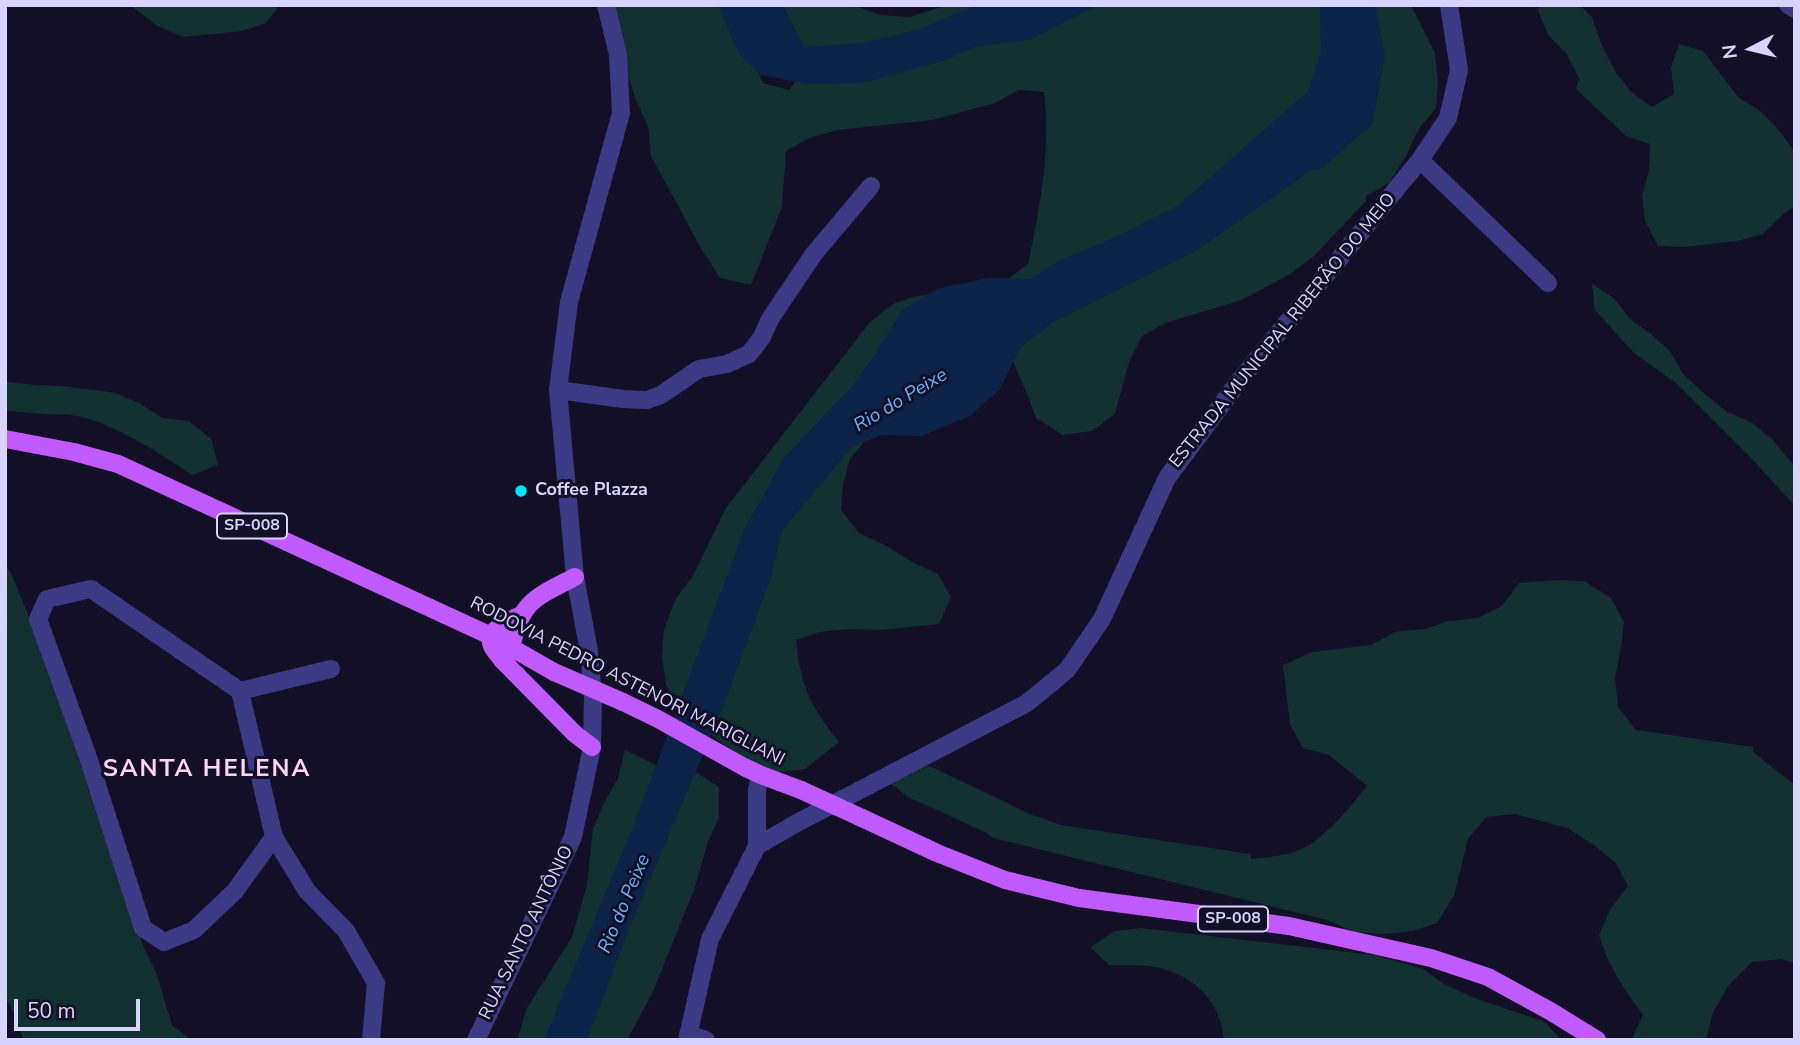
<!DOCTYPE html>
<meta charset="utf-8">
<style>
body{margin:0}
#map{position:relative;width:1800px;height:1045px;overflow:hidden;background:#130f26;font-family:"Nunito Sans",sans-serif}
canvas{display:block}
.frame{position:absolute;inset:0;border:7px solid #d9d4ff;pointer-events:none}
.north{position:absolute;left:1716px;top:14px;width:70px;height:70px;-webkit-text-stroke:5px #130f26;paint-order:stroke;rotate:263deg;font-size:19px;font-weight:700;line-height:28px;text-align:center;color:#d9d4ff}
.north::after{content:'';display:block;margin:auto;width:24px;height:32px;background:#d9d4ff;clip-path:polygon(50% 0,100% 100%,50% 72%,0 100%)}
.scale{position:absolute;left:14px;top:999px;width:126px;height:32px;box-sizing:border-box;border:4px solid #d9d4ff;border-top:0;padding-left:9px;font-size:21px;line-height:24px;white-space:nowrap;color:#d9d4ff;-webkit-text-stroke:5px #130f26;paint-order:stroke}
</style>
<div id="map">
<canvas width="1800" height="1045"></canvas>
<div class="frame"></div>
<div class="north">N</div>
<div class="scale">50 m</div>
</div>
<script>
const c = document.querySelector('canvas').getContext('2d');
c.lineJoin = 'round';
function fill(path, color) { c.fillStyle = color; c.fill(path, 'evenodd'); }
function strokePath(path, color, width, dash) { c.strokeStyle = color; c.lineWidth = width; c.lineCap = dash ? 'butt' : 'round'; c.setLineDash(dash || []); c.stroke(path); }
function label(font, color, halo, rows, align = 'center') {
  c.font = font + ' "Nunito Sans",sans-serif'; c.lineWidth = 6; c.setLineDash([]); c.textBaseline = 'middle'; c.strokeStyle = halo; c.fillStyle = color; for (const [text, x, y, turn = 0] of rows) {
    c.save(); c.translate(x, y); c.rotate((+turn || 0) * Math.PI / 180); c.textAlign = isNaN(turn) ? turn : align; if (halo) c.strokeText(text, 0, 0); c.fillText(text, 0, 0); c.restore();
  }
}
const green = new Path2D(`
 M 126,5 L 280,5 L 266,23 L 242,31 L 183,37 L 156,25 L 134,8 Z
 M 603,5 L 722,5 L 750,55 L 763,83 L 789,90 L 806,69 L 767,5 L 853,5 L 880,15 L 910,17 L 947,5 L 1411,5 L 1435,53 L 1438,83 L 1436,108 L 1418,130 L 1406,156 L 1389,183 L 1366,196 L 1366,201 L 1313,257 L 1290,274 L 1242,300 L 1165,323 L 1142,336 L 1129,362 L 1115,414 L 1092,431 L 1063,435 L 1036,418 C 1028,393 1016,371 1007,346 L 868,437 L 850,459 L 843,485 L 841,510 L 859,533 L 885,545 L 912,562 L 938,574 L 951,597 L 939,624 L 880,630 L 849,629 L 820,632 L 796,640 C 801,687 810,705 839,742 L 805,769 L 771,773 L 744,761 L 678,708 L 666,685 L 662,655 L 664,630 L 676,598 L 693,576 L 726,508 L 870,322 L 893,304 L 917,296 L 981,289 L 1005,281 L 1028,264 C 1040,208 1051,150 1044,92 L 1019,90 L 995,103 L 932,120 L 838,130 L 809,138 L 786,151 L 782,207 L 751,285 L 720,278 L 702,250 L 651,156 L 648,126 L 635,98 L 626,69 Z
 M 1539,5 L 1580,5 L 1592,17 L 1602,46 L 1615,71 L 1631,92 L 1652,107 L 1674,94 L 1671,68 L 1679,44 L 1703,51 L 1738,97 L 1760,111 L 1778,129 L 1795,152 L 1795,206 L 1781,216 L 1763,234 L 1737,241 L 1685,247 L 1658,246 L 1645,221 L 1642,195 L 1649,171 L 1650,144 L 1626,136 L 1576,89 L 1579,78 L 1566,53 L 1548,35 L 1538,10 Z
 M 1592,284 L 1614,298 L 1630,319 L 1651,334 L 1670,351 L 1683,374 L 1705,394 L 1727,412 L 1751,422 L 1773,440 L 1795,467 L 1795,506 L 1752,459 L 1677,384 L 1633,352 L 1595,310 Z
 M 5,380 L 8,382 L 35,385 L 62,386 L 116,393 L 141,404 L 162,418 L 189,421 L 211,439 L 218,465 L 192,475 C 161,454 108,419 70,415 C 61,414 52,415 43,414 C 30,413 18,411 5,411 Z
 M 5,564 L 11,573 L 94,774 L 136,924 L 144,948 L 156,972 L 172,1025 L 191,1040 L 24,1040 L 16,1017 L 5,997 Z
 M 1554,580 L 1584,581 L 1611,598 L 1624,622 L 1621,647 L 1615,678 L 1618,707 L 1636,730 L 1753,747 L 1753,752 L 1795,785 L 1795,963 L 1781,959 L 1752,962 L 1729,985 L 1713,1012 L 1706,1040 L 1631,1040 L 1643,1015 C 1623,988 1609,967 1599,935 L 1611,908 L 1628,886 L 1616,863 L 1594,845 L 1567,828 L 1515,814 L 1486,817 L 1468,839 L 1454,896 L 1437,923 L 1413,931 L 1384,934 L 1354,932 L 1327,920 L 993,838 L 987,833 L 908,797 L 886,780 L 919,761 L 1030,814 L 1061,825 L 1250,854 L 1251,859 C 1268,857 1288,856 1304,848 C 1328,835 1350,807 1367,786 L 1329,755 L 1303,748 L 1290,724 L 1283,665 L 1312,652 L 1371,645 L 1395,632 L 1425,629 L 1449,621 L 1478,618 L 1502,606 L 1519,583 Z
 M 625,750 L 670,772 L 697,773 L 719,787 L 719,817 L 708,842 L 694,890 L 652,994 L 627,1040 L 517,1040 L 527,1008 L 572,937 L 587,885 L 593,828 L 604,803 L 618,778 Z
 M 1141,928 L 1375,955 L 1423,969 L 1444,984 L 1472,997 L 1545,1022 L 1561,1040 L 1224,1040 C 1220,1003 1200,981 1164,969 C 1147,964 1127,965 1109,965 L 1090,947 L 1115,931 Z`);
const water = new Path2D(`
 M 717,5 L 783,5 L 804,47 L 861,43 L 917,30 L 977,5 L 1098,5 L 1030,40 L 975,47 L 943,61 L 863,83 L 807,84 L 761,75 L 740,55 Z
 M 1320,5 L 1375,5 L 1385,56 L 1373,123 L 1324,167 L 1309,172 L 1196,251 L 1053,322 L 1020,348 L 1000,389 L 970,416 L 922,436 L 882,435 L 853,446 L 810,497 L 782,532 L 770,581 L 721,712 L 631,924 L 587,1040 L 544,1040 L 635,822 L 744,530 L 783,459 L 854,384 L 877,351 L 902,310 L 937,289 L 988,278 L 1030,279 L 1059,261 L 1120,235 L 1179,205 L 1308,91 L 1321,52 Z`);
const minor = new Path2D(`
 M 1788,5 L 1795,9
 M 1420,160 L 1548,283
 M 558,390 L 623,399 L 647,400 L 661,395 L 699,369 L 727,364 L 749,354 L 762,337 L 770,319 L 813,255 L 871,186
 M 240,691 L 331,669
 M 274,837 L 235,891 L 194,930 L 164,942 L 143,928 L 88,757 L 38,619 L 47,599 L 91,589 L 240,691 L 274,837 L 307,891 L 346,931 L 376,983 L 371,1040
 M 757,846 L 795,824 L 1027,703 L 1067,670 L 1102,619 L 1167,478 L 1240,380 L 1420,160 L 1448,118 L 1459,70 L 1449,5
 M 688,1034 L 706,1040
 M 476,1040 L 573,837 L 592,747 L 593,697 L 589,651 L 575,577 L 558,390 L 569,302 L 621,113 L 618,55 L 606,5
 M 687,1040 L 710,939 L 757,846 L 757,789 L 761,775`);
const major = new Path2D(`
 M 5,439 L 74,452 L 118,464 L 491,636 L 554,672
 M 521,615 C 510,620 485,630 492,646 C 494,651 499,655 502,660 L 574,733 L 592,747
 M 511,648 C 521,601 534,598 575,577
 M 623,702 L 658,719 L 744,767 L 761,775 L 801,790
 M 862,818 L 937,853 L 1005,880 L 1079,898 L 1289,926 L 1431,958 L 1488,977 L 1550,1011 L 1597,1040`);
const majorBridge = new Path2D(`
 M 554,672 L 623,702
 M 801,790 L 862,818`);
const markers = [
 [521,491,7,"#00e5ff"]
];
const shields = [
 [252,526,70],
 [1233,919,70]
];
const shieldNames = [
 ["SP-008",252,526],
 ["SP-008",1233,919]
];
const streetNames = [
 ["ESTRADA MUNICIPAL RIBERÃO DO MEIO",1283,331,-51],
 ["RODOVIA PEDRO ASTENORI MARIGLIANI",627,682,27],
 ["RUA SANTO ANTÔNIO",527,933,-64]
];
const poiNames = [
 ["Coffee Plazza",535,491]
];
const waterNames = [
 ["Rio do Peixe",901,401,-31],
 ["Rio do Peixe",625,904,-67]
];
const districtNames = [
 ["SANTA HELENA",207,770]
];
fill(green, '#12302f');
fill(water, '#0c2248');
strokePath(minor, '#3d3a85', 18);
strokePath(major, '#c25bff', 18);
strokePath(majorBridge, '#c25bff', 18);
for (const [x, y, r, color] of markers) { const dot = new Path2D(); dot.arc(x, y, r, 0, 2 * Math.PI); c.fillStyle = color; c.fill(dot); strokePath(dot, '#130f26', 2.5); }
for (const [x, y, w] of shields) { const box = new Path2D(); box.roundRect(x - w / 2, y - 12.5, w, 25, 5); c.fillStyle = '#130f26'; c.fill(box); strokePath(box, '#d9d4ff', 2); }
label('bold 16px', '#d9d4ff', null, shieldNames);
label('18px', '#d9d4ff', '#130f26', streetNames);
label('bold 18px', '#d9d4ff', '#130f26', poiNames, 'left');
label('italic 19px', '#62b6ff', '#130f26', waterNames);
c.letterSpacing = '2px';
label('bold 24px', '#ffd6f0', '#130f26', districtNames);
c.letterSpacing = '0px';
</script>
